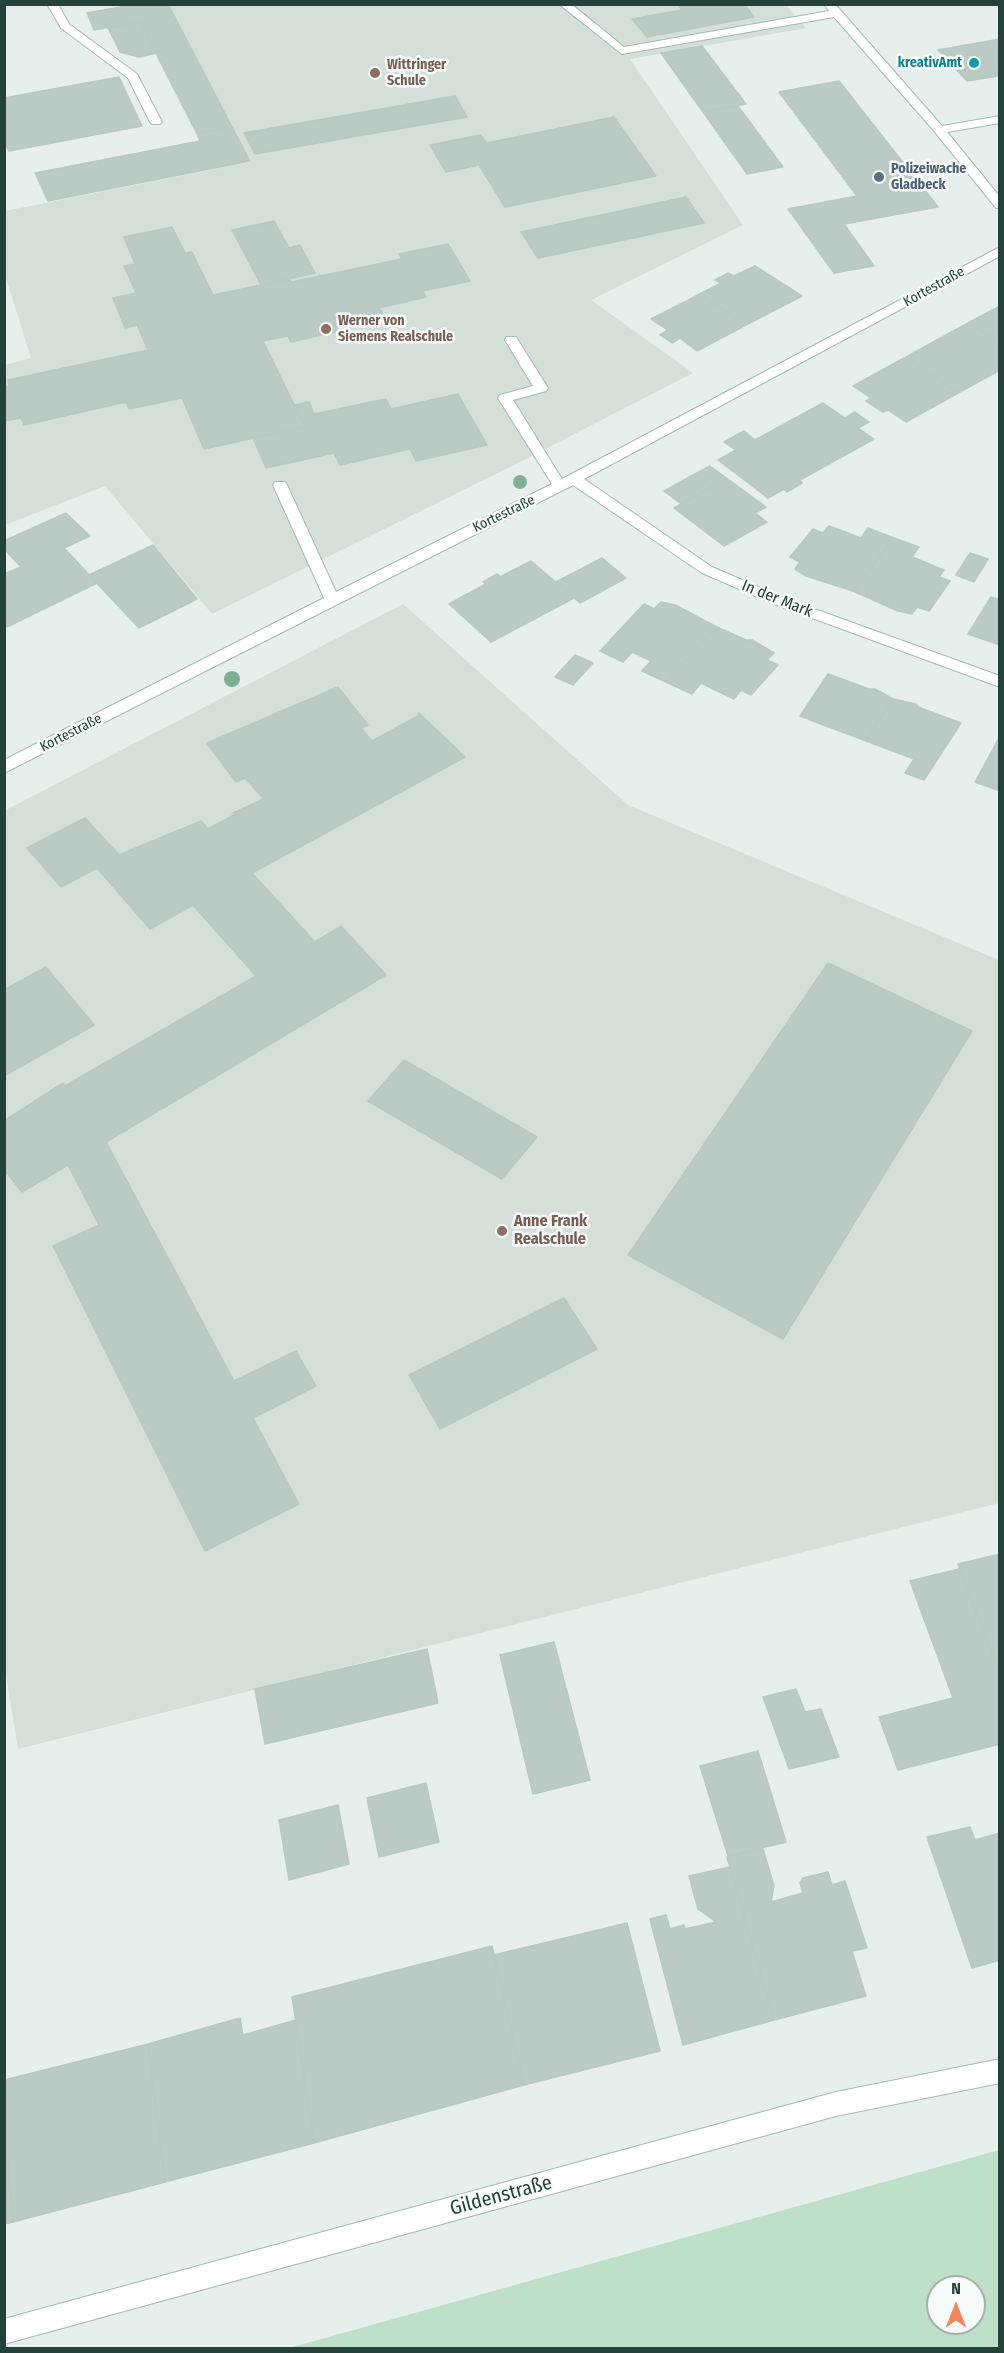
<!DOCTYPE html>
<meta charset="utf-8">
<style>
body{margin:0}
#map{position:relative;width:1004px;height:2353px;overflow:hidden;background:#e6efeb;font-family:"Fira Sans Condensed",sans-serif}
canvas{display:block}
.frame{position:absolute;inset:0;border:6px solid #24423a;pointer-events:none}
.north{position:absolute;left:926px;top:2275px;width:60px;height:60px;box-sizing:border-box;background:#f7fbf9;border:2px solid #a3b1ad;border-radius:50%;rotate:0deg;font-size:16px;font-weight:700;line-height:24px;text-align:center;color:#24423a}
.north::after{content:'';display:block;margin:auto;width:21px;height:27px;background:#f4845f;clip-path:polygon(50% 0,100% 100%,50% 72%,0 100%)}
</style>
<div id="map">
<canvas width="1004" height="2353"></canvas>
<div class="frame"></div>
<div class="north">N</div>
</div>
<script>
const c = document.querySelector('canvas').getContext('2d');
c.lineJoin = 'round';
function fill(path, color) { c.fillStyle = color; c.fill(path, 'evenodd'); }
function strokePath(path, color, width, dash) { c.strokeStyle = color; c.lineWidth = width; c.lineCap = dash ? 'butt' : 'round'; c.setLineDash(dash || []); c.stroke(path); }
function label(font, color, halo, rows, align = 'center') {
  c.font = font + ' "Fira Sans Condensed",sans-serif'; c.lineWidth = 5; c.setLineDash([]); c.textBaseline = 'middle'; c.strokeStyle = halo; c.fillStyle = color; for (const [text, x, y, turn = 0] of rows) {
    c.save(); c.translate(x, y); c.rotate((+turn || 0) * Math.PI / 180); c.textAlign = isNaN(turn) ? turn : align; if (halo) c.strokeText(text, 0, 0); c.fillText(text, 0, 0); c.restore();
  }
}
const built = new Path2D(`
 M 785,4 L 806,28 L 630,59 L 743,225 L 591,300 L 693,373 L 520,462 L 212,614 L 105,486 L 5,525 L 5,365 L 31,358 L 5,275 L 5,211 L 251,162 L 168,5 Z
 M 403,604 L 628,805 L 999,960 L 999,1503 L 18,1749 L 4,1662 L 4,811 Z`);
const green = new Path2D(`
 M 999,2150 L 999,2348 L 289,2348 ZM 938,2287 L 974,2287 L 974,2323 L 938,2323 Z`);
const building = new Path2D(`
 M 137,4 L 168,4 L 232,127 L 197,134 L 140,22 L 94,30 L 87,13 Z
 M 677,4 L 744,4 L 754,17 L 647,37 L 632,19 L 682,10 Z
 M 140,22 L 156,53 L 139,57 L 120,52 L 108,28 Z
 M 1000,39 L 998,76 L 967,81 L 938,50 Z
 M 702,46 L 746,104 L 703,112 L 661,53 Z
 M 119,77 L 142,126 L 9,151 L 4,141 L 4,98 Z
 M 839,81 L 938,207 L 844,224 L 874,266 L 834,273 L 788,209 L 857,196 L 779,92 Z
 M 455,96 L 467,117 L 255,154 L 244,133 Z
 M 738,106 L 783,167 L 747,174 L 703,112 Z
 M 614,117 L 656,176 L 505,207 L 479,165 L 446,172 L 430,145 L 480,135 L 487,143 Z
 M 232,127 L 250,161 L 48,201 L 35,173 L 200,141 L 197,134 Z
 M 686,197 L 704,223 L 538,258 L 521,232 Z
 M 274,221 L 289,248 L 300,245 L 315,273 L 261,285 L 232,230 Z
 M 172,227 L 185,253 L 192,252 L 213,295 L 290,279 L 291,282 L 402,259 L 399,254 L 448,244 L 470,281 L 423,291 L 426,297 L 379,308 L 383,314 L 335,324 L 339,331 L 291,342 L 288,336 L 263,341 L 305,427 L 204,449 L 182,398 L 129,409 L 126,402 L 24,425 L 21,418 L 4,421 L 4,387 L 9,386 L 8,380 L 148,350 L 137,325 L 125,328 L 113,298 L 136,293 L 124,266 L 135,264 L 124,237 Z
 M 755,266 L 802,296 L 746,325 L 700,294 L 721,283 L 715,280 L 728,273 L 734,276 Z
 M 700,294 L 746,325 L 697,351 L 680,338 L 672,343 L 660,335 L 668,330 L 651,319 Z
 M 1000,306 L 1000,343 L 968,323 Z
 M 968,323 L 1000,343 L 1000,370 L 958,393 L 906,357 Z
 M 906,357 L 958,393 L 906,422 L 888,410 L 883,412 L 866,401 L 871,398 L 853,386 Z
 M 458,394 L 487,445 L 416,461 L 410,449 L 340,465 L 334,453 L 266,468 L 253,438 L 305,427 L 294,405 L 309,402 L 314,414 L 386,399 L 391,409 Z
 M 823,403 L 845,418 L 855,412 L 869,422 L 858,428 L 874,439 L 800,480 L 802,483 L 787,492 L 784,489 L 768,498 L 718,460 L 736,450 L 724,442 L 744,431 L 755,440 Z
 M 710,466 L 766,507 L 755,513 L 767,522 L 724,546 L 674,508 L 711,487 L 695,474 Z
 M 695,474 L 711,487 L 681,504 L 664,491 Z
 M 66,513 L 90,536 L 64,548 L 97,583 L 7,627 L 4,624 L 4,574 L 21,567 L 4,549 L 4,541 Z
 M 829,526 L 861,538 L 868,528 L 894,538 L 853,591 L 806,576 L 795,569 L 800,562 L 790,557 L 813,529 L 823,533 Z
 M 894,538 L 919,547 L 912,557 L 944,570 L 939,577 L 950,581 L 929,611 L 917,607 L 912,614 L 898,611 L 853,591 Z
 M 153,545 L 197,599 L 139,628 L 89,575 Z
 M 970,553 L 988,559 L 974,582 L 956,575 Z
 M 602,558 L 626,578 L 580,603 L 556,582 Z
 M 531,561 L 574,598 L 491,642 L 449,604 L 486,584 L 483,582 L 497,574 L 500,577 Z
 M 991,597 L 1000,600 L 1000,645 L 968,634 Z
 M 661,602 L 675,605 L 717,627 L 666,682 L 642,671 L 651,661 L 632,652 L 623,662 L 600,651 L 644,604 L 654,609 Z
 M 717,627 L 746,640 L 752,640 L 774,653 L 767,660 L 778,665 L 751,695 L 741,690 L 734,699 L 701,683 L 692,694 L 666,682 Z
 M 575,655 L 593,663 L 573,685 L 555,677 Z
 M 828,674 L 869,689 L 875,689 L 893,699 L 866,741 L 800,716 Z
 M 338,687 L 368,725 L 361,728 L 372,741 L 418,716 L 419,713 L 465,757 L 252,873 L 315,942 L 341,926 L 386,975 L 106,1142 L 234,1381 L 296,1351 L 316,1386 L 253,1418 L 299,1504 L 205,1551 L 53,1246 L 99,1225 L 68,1165 L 22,1192 L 4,1169 L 4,1121 L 63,1083 L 65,1086 L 256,976 L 193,905 L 150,929 L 97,868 L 61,887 L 27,848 L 85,818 L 119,855 L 201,821 L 208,829 L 234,815 L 233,813 L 264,799 L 245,778 L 236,782 L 207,743 Z
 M 893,699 L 916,704 L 918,707 L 961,723 L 924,780 L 905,773 L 914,759 L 866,741 Z
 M 999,738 L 1000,738 L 1000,791 L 975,782 Z
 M 828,963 L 972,1031 L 783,1339 L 628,1255 Z
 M 46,967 L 94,1025 L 4,1076 L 4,990 Z
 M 404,1060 L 537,1137 L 502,1179 L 368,1101 Z
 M 564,1298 L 597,1349 L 440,1429 L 409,1375 Z
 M 1000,1554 L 1000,1674 L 958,1564 Z
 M 959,1569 L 1000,1674 L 1000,1744 L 898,1770 L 879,1717 L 953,1698 L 910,1581 Z
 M 554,1642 L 590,1780 L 533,1794 L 500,1655 Z
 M 427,1649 L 438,1703 L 265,1744 L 255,1689 Z
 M 796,1689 L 805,1712 L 821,1709 L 839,1757 L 789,1769 L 763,1697 Z
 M 758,1751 L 786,1842 L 728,1856 L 700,1766 Z
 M 426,1783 L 439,1842 L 379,1857 L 367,1798 Z
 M 338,1805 L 349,1864 L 289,1880 L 279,1820 Z
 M 970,1827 L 975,1840 L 1000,1833 L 1000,1960 L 972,1968 L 927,1837 Z
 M 763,1849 L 774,1886 L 771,1902 L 803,1893 L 800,1883 L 803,1878 L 828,1872 L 832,1885 L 845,1881 L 867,1948 L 852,1951 L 866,1996 L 774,2020 L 727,1857 Z
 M 730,1867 L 774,2020 L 683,2045 L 650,1919 L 666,1915 L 670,1929 L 684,1925 L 685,1929 L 716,1922 L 698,1909 L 689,1876 Z
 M 627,1923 L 660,2051 L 524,2085 L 494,1955 Z
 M 492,1946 L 524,2085 L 314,2143 L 292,1997 Z
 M 240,2018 L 243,2035 L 296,2020 L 314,2143 L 165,2182 L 148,2044 Z
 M 148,2044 L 165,2182 L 13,2222 L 4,2117 L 4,2080 Z
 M 4,2117 L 13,2222 L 4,2224 Z`);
const minor = new Path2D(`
 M 47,4 L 58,4 L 69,24 L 137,74 L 162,122 L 160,124 L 152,124 L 150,122 L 128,78 L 61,28 Z
 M 559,4 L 571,4 L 624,47 L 829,11 L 824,4 L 835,4 L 942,126 L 1000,116 L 1000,123 L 947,132 L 1000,197 L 1000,208 L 996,208 L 935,132 L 834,17 L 622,54 Z
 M 1000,247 L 1000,256 L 584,479 L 712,567 L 784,598 L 1000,676 L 1000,687 L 774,604 L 702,573 L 573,485 L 4,773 L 4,760 L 324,598 L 273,485 L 275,482 L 285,482 L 287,485 L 336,592 L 552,484 L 498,398 L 500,395 L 533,386 L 505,340 L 506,337 L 516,337 L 548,388 L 546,391 L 513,400 L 562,479 Z
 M 1000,2059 L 1000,2083 L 836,2116 L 4,2344 L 4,2319 L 836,2092 Z`);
const trees = [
 [520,482,7],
 [232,679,8]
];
const markers = [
 [974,63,6,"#0f9aa8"],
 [375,73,6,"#8d6e63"],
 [879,177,6,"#5c6f8a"],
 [326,329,6,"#8d6e63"],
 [502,1231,6,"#8d6e63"]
];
const farCulturenames = [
 ["kreativAmt",962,63]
];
const farEducationnames = [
 ["Wittringer",387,65],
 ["Schule",387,81],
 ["Werner von",338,321],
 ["Siemens Realschule",338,337]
];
const farServicenames = [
 ["Polizeiwache",891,169],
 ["Gladbeck",891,185]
];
const farStreetnames = [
 ["Kortestraße",934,287,-29],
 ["Kortestraße",504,514,-26],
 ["Kortestraße",71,733,-27]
];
const streetNames = [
 ["In der Mark",777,599,22]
];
const educationNames = [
 ["Anne Frank",514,1222],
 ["Realschule",514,1240]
];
const nearStreetnames = [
 ["Gildenstraße",501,2196,-15]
];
fill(built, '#d4dfda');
fill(green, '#bfe0c8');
fill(building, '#bbcac4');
strokePath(building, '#b8c9c2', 1.5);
strokePath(minor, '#a8b8b2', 2);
fill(minor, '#fff');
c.fillStyle = '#80af93';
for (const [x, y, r] of trees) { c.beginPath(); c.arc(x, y, r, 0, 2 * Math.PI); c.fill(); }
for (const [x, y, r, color] of markers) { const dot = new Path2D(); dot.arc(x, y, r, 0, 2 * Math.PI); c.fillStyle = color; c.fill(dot); strokePath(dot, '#f7fbf9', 2); }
label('bold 14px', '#0d838f', '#f7fbf9', farCulturenames, 'right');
label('bold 14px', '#785e54', '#f7fbf9', farEducationnames, 'left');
label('bold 14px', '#4e5e75', '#f7fbf9', farServicenames, 'left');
label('14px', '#24423a', '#f7fbf9', farStreetnames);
label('16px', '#24423a', '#f7fbf9', streetNames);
label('bold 16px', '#785e54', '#f7fbf9', educationNames, 'left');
label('20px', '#24423a', '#f7fbf9', nearStreetnames);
</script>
